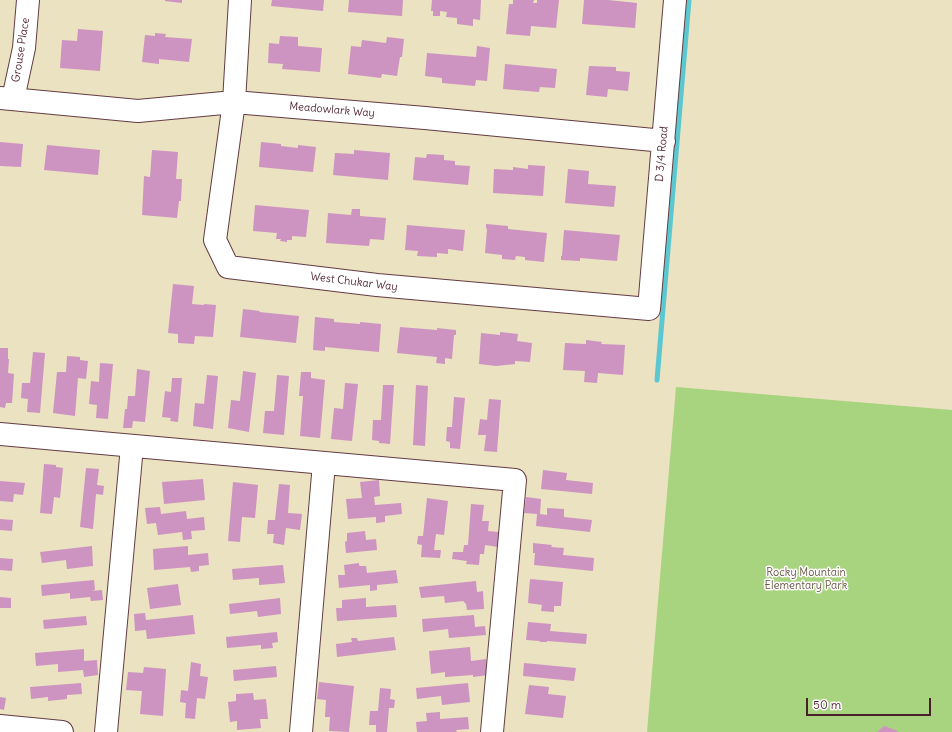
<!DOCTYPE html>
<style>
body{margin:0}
#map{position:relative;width:952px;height:732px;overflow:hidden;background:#ebe2c1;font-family:Delius,sans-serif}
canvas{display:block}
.scale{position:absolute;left:806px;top:698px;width:125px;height:18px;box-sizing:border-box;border:2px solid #4a1f2b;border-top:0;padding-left:5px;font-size:12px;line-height:14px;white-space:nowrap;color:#4a1f2b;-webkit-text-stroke:3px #fff;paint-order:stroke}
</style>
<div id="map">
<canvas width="952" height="732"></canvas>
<div class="scale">50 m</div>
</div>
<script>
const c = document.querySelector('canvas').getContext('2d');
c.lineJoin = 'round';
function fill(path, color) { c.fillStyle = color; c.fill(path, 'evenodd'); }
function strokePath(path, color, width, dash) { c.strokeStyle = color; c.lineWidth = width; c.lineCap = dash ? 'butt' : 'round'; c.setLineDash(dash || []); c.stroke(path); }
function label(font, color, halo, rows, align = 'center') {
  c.font = font + ' Delius,sans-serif'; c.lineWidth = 3; c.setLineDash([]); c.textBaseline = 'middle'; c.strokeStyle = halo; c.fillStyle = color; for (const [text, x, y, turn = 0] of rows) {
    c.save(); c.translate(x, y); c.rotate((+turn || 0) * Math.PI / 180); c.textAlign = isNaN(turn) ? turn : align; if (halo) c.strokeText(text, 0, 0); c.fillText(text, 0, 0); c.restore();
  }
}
const green = new Path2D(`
 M 676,387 L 952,410 L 952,732 L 647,732 Z`);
const stream = new Path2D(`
 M 657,380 L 689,0`);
const building = new Path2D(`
 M 165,0 L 182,0 L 182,3 L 165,1 Z
 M 272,0 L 324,0 L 323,11 L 271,6 Z
 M 349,0 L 403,0 L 402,16 L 348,12 Z
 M 432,0 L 481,0 L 480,20 L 473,19 L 473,26 L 457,24 L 457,18 L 446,17 L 447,12 L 440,11 L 440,16 L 433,16 L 433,11 L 431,11 Z
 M 513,0 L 534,0 L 533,3 L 537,3 L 537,0 L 559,0 L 556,28 L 531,26 L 530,36 L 506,34 L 509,4 L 513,4 Z
 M 584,0 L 608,0 L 637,3 L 635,28 L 582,24 Z
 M 78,29 L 103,31 L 100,71 L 60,68 L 62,40 L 77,41 Z
 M 155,33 L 166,34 L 165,37 L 192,39 L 189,62 L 159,59 L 159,64 L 142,62 L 145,35 L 155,36 Z
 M 280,36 L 298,37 L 298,46 L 322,48 L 320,72 L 282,69 L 283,64 L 268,63 L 269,43 L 279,44 Z
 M 387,37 L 404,39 L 402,57 L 400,57 L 397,76 L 382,74 L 381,78 L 348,74 L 351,46 L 361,47 L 362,40 L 386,43 Z
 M 477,46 L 490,48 L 487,81 L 476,80 L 475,86 L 442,83 L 442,78 L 425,76 L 427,53 L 476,57 Z
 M 505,64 L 557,69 L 555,88 L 540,87 L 539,92 L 503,89 Z
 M 589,66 L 616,67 L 616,71 L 630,72 L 628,91 L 608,89 L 607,97 L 586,95 Z
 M 0,142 L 23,144 L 21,167 L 0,166 Z
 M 261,142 L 281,144 L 281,146 L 298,148 L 298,145 L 316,147 L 313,172 L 259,167 Z
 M 47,145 L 100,150 L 98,175 L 44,170 Z
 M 152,150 L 178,152 L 176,179 L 182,179 L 181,201 L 179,201 L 177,218 L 142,215 L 144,176 L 150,177 Z
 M 354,150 L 390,153 L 388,180 L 333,175 L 335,153 L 354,154 Z
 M 427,154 L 444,155 L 444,160 L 455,161 L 455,165 L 470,166 L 468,185 L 413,180 L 415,157 L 426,158 Z
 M 528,165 L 545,166 L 543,196 L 493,193 L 494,169 L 513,170 L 513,167 L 528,169 Z
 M 568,169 L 589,171 L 588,184 L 616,186 L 614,207 L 565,203 Z
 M 255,205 L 309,210 L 306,237 L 292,236 L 292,240 L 287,240 L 287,242 L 280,241 L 281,239 L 276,239 L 277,233 L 253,231 Z
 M 352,209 L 360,209 L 360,216 L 386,218 L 384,240 L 370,239 L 369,246 L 326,243 L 328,213 L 351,215 Z
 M 486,224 L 508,226 L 508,229 L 547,233 L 544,262 L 525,260 L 525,257 L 516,256 L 515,260 L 502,259 L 502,255 L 485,253 L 487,229 L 486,228 Z
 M 407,225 L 465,230 L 463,251 L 448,249 L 448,254 L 437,253 L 437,257 L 417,256 L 418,251 L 405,250 Z
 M 564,230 L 620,235 L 617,261 L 580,258 L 580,261 L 561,260 L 561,256 L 562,256 Z
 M 173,284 L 194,286 L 192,304 L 204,305 L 204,304 L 216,305 L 213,337 L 195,336 L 194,344 L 178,343 L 178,334 L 168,333 Z
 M 243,309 L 260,311 L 259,312 L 299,316 L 296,343 L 240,337 Z
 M 315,317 L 334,319 L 334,322 L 360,324 L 360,322 L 381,324 L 379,352 L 325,347 L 325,351 L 313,350 Z
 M 400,327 L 437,330 L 437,328 L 456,330 L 456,335 L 454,335 L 452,359 L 445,358 L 445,364 L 436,363 L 437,357 L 397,353 Z
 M 500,332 L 518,334 L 517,341 L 532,343 L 530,362 L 515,361 L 515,364 L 496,366 L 479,364 L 481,333 L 500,335 Z
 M 586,340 L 602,342 L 601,344 L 625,345 L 623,375 L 598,373 L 597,383 L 584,382 L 585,371 L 563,370 L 565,343 L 586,344 Z
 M 0,348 L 8,348 L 8,359 L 9,359 L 8,373 L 14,374 L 12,403 L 6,403 L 5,408 L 0,407 Z
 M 33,352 L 45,353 L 40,413 L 27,412 L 28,399 L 21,398 L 22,383 L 30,383 Z
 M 67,356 L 80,357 L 80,360 L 88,361 L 86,379 L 78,378 L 75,416 L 53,413 L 57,372 L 66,372 Z
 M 100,363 L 113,364 L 108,419 L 96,418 L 97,405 L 89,404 L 91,381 L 99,382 Z
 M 137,369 L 150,371 L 145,422 L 133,421 L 132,428 L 123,428 L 125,409 L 127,409 L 128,396 L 135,396 Z
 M 243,371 L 256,373 L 249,432 L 228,428 L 231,400 L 240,401 Z
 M 301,372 L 311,372 L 311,378 L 325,380 L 320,438 L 300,436 L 303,396 L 299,396 Z
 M 207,375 L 218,376 L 213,429 L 193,426 L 195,403 L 204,404 Z
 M 277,375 L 289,376 L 284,435 L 263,433 L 265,411 L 274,411 Z
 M 172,378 L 182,378 L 178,422 L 170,421 L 171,418 L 162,417 L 165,391 L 171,392 Z
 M 345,383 L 358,384 L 352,441 L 331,439 L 334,408 L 343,409 Z
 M 383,385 L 394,385 L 390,444 L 379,443 L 379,441 L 372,440 L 373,420 L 381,420 Z
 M 416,385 L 428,386 L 425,446 L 413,445 Z
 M 454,397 L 465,398 L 460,449 L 450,448 L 450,442 L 446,441 L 447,427 L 452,427 Z
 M 489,399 L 501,400 L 497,452 L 484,451 L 486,435 L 478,435 L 480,419 L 487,420 Z
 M 44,464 L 56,465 L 56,467 L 63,468 L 60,498 L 54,497 L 52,514 L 40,513 Z
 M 86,468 L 99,469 L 97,485 L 104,486 L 103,495 L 96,494 L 93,529 L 80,527 Z
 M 543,470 L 567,473 L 566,480 L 593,483 L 592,494 L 541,489 Z
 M 203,479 L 205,500 L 164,504 L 162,482 Z
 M 379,480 L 380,496 L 374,497 L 375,505 L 401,503 L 402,514 L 385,516 L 385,522 L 376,523 L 376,517 L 348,519 L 346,499 L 362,498 L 360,482 Z
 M 0,481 L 25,483 L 23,495 L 14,494 L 13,502 L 0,501 Z
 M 233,482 L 258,485 L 255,518 L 242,517 L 240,542 L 228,541 Z
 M 279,484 L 290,485 L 288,513 L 302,514 L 300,530 L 286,528 L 284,545 L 273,543 L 274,534 L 267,534 L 268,520 L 275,520 Z
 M 526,497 L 541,499 L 540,514 L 547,515 L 547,508 L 564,509 L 564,517 L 592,520 L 590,532 L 536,526 L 537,514 L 524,513 Z
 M 427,498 L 448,501 L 444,535 L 436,534 L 434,550 L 441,550 L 440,558 L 421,557 L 422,545 L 417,544 L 418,536 L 423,536 Z
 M 471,504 L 484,505 L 482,521 L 489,521 L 488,531 L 499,532 L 498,547 L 485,545 L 484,554 L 480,554 L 479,565 L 466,564 L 467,561 L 452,559 L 453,552 L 463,552 L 464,545 L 468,545 Z
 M 160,507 L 161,514 L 186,511 L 187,519 L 204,517 L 205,530 L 191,531 L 192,539 L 183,540 L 182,532 L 158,535 L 156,523 L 147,524 L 145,508 Z
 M 0,519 L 13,520 L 12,531 L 0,530 Z
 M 365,531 L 366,540 L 376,539 L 377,550 L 346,553 L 345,542 L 347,541 L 347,533 Z
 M 533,543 L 552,545 L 551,547 L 564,548 L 563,555 L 594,558 L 593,571 L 534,565 L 535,553 L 533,553 Z
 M 92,546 L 93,566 L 67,569 L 66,560 L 42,563 L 40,552 Z
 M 188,546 L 188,555 L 208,553 L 209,565 L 199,566 L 199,571 L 191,572 L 190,567 L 154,570 L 153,549 Z
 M 0,558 L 13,559 L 12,571 L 0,570 Z
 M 359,563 L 359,566 L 360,565 L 360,566 L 366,566 L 367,573 L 396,570 L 398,583 L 377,585 L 377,590 L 370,591 L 370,585 L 339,588 L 338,575 L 345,575 L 344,565 Z
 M 283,565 L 285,583 L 259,585 L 259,578 L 233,580 L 232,569 Z
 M 530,579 L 563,582 L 561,606 L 554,606 L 554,612 L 541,611 L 542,605 L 528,603 Z
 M 94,580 L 95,590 L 91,591 L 102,590 L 103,600 L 91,601 L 90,597 L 70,599 L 70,593 L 42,596 L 41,585 Z
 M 476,581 L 477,592 L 483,591 L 484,609 L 467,610 L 466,604 L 463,601 L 445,603 L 444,596 L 421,598 L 419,587 Z
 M 178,584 L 181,605 L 150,609 L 147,588 Z
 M 0,597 L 11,598 L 11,608 L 0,608 Z
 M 280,598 L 281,614 L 258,617 L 257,611 L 230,614 L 229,604 Z
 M 366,598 L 366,607 L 396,605 L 397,617 L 337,621 L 336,608 L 342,608 L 342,600 Z
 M 145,613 L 146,620 L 193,615 L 195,634 L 147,639 L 146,630 L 135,631 L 134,614 Z
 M 474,615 L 475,627 L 485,626 L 486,635 L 449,638 L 448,629 L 423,632 L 422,619 Z
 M 86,616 L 87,625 L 44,629 L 43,620 Z
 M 528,622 L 551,624 L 550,631 L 587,634 L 586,644 L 547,641 L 547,642 L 540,642 L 540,641 L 526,640 Z
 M 277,632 L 278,642 L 272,643 L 273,648 L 261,649 L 261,645 L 227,648 L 226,637 Z
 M 394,637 L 396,650 L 337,657 L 336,644 L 352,642 L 351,638 L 357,638 L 358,641 Z
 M 470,647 L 471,661 L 486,659 L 488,675 L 473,677 L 473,675 L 445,677 L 445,672 L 431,674 L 429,651 Z
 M 84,649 L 84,661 L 97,660 L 98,675 L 84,677 L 83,670 L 58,672 L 58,664 L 36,666 L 35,653 Z
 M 191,662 L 201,664 L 200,676 L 208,677 L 205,699 L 197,698 L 195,719 L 185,718 L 186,703 L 180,702 L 181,690 L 188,691 Z
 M 524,663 L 576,668 L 574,681 L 523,676 Z
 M 276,666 L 277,677 L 234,681 L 233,670 Z
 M 144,667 L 166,669 L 163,716 L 140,714 L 142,691 L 126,690 L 128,672 L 143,673 Z
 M 319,682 L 354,686 L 349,732 L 329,731 L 330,717 L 325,717 L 326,700 L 317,699 Z
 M 81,683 L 82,694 L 67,695 L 67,699 L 48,701 L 48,697 L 31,699 L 30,687 Z
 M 468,683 L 470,702 L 442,705 L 441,696 L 417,699 L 416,688 Z
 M 529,685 L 549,687 L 548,694 L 566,696 L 563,718 L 525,714 Z
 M 380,688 L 391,689 L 390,699 L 395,700 L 394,708 L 389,708 L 387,732 L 376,732 L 376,725 L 369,725 L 370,711 L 378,711 Z
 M 253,693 L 254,700 L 266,699 L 268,719 L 260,719 L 261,728 L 237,730 L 237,721 L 230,722 L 228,702 L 236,701 L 236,694 Z
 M 0,697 L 6,698 L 4,710 L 0,709 Z
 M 440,712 L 440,719 L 468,717 L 469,729 L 456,730 L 457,732 L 417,732 L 416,722 L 427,721 L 426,713 Z
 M 884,726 L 898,731 L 898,732 L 877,732 Z`);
const minor = new Path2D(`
 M 240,0 L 234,102 L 215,240 L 228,267 L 377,285 L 649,309 L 675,0
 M 0,98 L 138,111 L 234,102 L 425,118 L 664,141
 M 13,99 L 24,48 L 28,0
 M 0,434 L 515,480 L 492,732
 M 0,726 L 62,732
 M 106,732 L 132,446
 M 301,732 L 324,463`);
const streetNames = [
 ["Grouse Place",21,50,-81],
 ["Meadowlark Way",332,110,5],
 ["D 3/4 Road",662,154,-85],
 ["West Chukar Way",354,282,7]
];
const parkNames = [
 ["Rocky Mountain",806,573],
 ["Elementary Park",806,586]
];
fill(green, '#a8d37f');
strokePath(stream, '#5bc8d1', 5);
fill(building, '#cd93c1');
strokePath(minor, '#623c42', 24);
strokePath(minor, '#fff', 22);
label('11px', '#4a1f2b', '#fff', streetNames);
label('11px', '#654', '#fff', parkNames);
</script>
